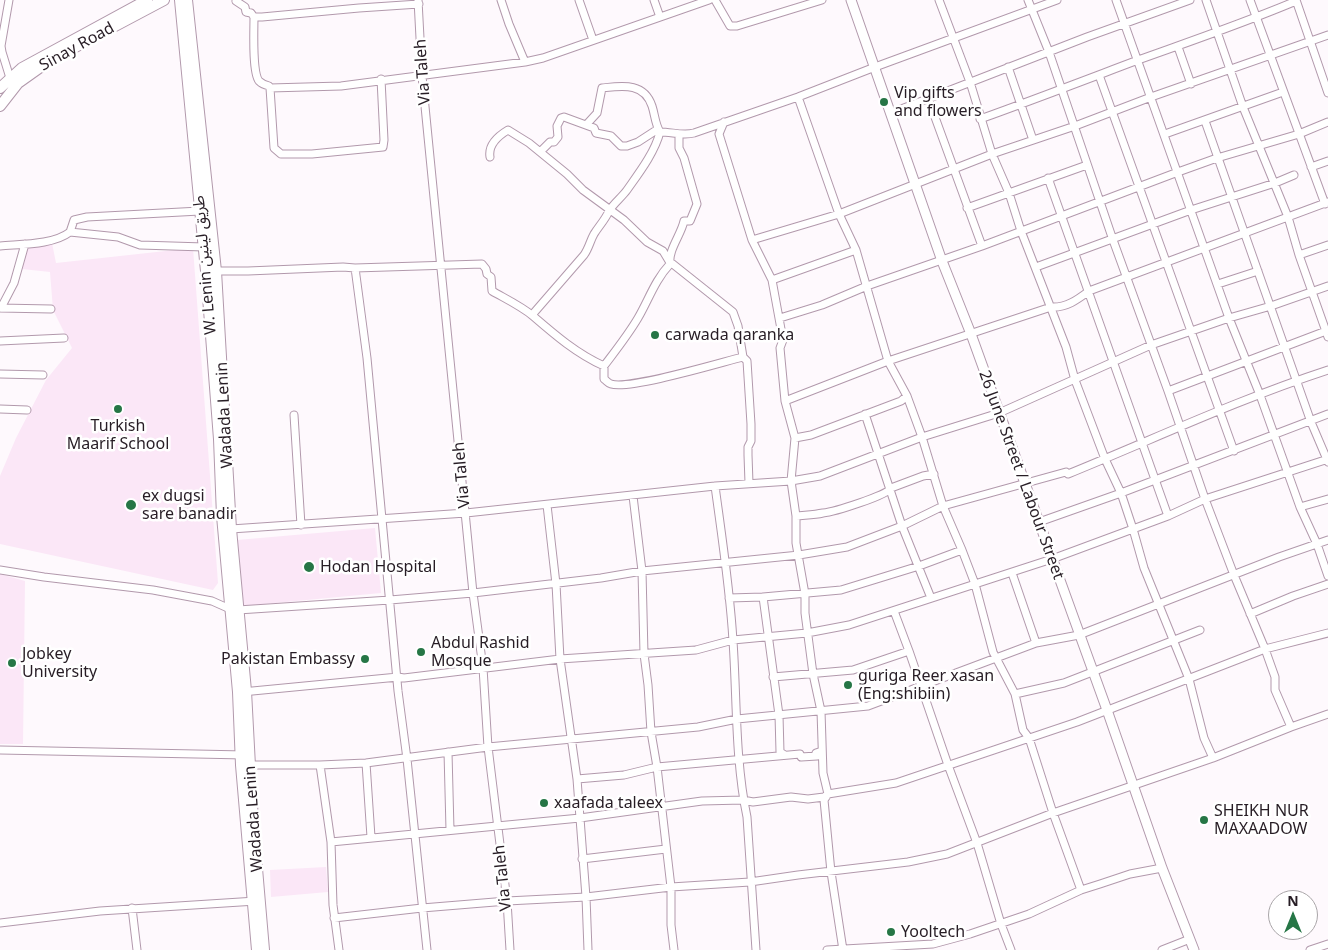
<!DOCTYPE html>
<meta charset="utf-8">
<style>
body{margin:0}
#map{position:relative;width:1328px;height:950px;overflow:hidden;background:#fef9fd;font-family:"Noto Sans",sans-serif}
canvas{display:block}
.north{position:absolute;left:1268px;top:890px;width:50px;height:50px;box-sizing:border-box;background:#fff;border:1px solid #a9a5a8;border-radius:50%;rotate:0deg;font-size:14px;font-weight:700;line-height:20px;text-align:center;color:#271d25}
.north::after{content:'';display:block;margin:auto;width:18px;height:22px;background:#267646;clip-path:polygon(50% 0,100% 100%,50% 72%,0 100%)}
</style>
<div id="map">
<canvas width="1328" height="950"></canvas>
<div class="north">N</div>
</div>
<script>
const c = document.querySelector('canvas').getContext('2d');
c.lineJoin = 'round';
function fill(path, color) { c.fillStyle = color; c.fill(path, 'evenodd'); }
function strokePath(path, color, width, dash) { c.strokeStyle = color; c.lineWidth = width; c.lineCap = dash ? 'butt' : 'round'; c.setLineDash(dash || []); c.stroke(path); }
function label(font, color, halo, rows, align = 'center') {
  c.font = font + ' "Noto Sans","Noto Sans Arabic",sans-serif'; c.lineWidth = 5; c.setLineDash([]); c.textBaseline = 'middle'; c.strokeStyle = halo; c.fillStyle = color; for (const [text, x, y, turn = 0] of rows) {
    c.save(); c.translate(x, y); c.rotate((+turn || 0) * Math.PI / 180); c.textAlign = isNaN(turn) ? turn : align; if (halo) c.strokeText(text, 0, 0); c.fillText(text, 0, 0); c.restore();
  }
}
const built = new Path2D(`
 M 52,243 L 56,263 L 193,248 L 218,583 L 213,590 L 0,544 L 0,476 L 16,438 L 46,380 L 72,348 L 53,310 L 50,272 L 22,269 L 27,247 Z
 M 375,528 L 381,593 L 243,606 L 237,540 Z
 M 0,574 L 25,581 L 23,744 L 0,744 Z
 M 326,867 L 328,892 L 271,897 L 270,870 Z`);
const minor = new Path2D(`
 M 9,0 L 1,46 L 2,52 L 10,78
 M 418,0 L 422,76 L 473,593 L 483,668 L 488,747 L 507,901 L 510,950
 M 501,0 L 509,24 L 525,62
 M 579,0 L 593,40
 M 654,0 L 660,17
 M 715,0 L 730,26 L 737,26 L 822,0
 M 939,0 L 970,82 L 992,154 L 1009,193 L 1021,231 L 1066,347 L 1075,380 L 1105,459 L 1121,493 L 1133,529 L 1144,568 L 1189,679 L 1204,738 L 1213,758
 M 1028,0 L 1049,52 L 1113,240 L 1168,391 L 1205,499 L 1234,575 L 1265,649 L 1275,677 L 1275,690 L 1291,727
 M 1116,0 L 1229,318 L 1260,395 L 1300,507 L 1317,544 L 1328,576
 M 1206,0 L 1243,107 L 1288,217 L 1299,255 L 1328,337
 M 1250,0 L 1325,204
 M 1296,0 L 1328,93
 M 236,1 L 245,7 L 246,12 L 251,13 L 254,17 L 262,17 L 359,8 L 419,4
 M 254,17 C 254,29 252,72 259,81 C 262,84 265,85 269,86 L 270,88 L 341,86 L 525,62 L 543,58 L 709,0
 M 1178,47 L 1191,84
 M 1008,67 L 1033,140
 M 1099,75 L 1234,451
 M 270,88 L 274,148 L 281,154 L 312,154 L 383,147 L 384,140 L 381,79
 M 798,97 L 839,214 L 856,250 L 888,361 L 907,396 L 922,437 L 943,506 L 962,550 L 975,584 L 993,652 L 1015,694 L 1023,730 L 1029,738 L 1053,813 L 1081,890
 M 928,98 L 982,246
 M 891,113 L 1087,37 L 1190,0
 M 980,119 C 1033,100 1085,80 1138,60 C 1191,41 1244,23 1296,1
 M 1205,121 L 1311,422 L 1328,462
 M 724,122 L 719,134 L 752,240 L 772,280 L 783,340 L 780,348 L 785,401 L 795,438 L 791,481 L 796,516 L 796,543 L 805,594 L 805,613 L 813,674 L 821,711 L 823,773 L 828,794 L 824,800 L 831,872 L 843,950
 M 586,125 L 597,113 L 602,88 C 622,86 644,82 652,106 C 655,115 655,124 660,132 C 672,132 683,136 694,133 L 798,97 L 875,67 L 1057,0
 M 1165,134 L 1283,92
 M 540,152 L 550,142 L 554,142 L 558,137 L 557,126 L 561,118 L 564,117 L 594,128 L 596,133 L 611,136 L 621,146 L 627,146 L 638,142 L 658,129
 M 490,157 C 488,145 498,136 508,130 L 529,143 L 567,174 L 583,190 L 624,220 L 647,242 L 663,251 L 669,261 L 733,312 L 738,326 L 743,357 L 747,361 L 751,424 L 751,441 L 748,447 L 748,455 L 749,483
 M 1311,167 L 1328,161
 M 1048,178 L 1168,516
 M 967,208 L 1087,165
 M 70,232 L 74,220 L 87,217 L 200,211
 M 752,240 L 839,214 L 992,154 L 1075,126 L 1151,97 L 1328,35
 M 0,246 C 21,244 53,245 70,232 L 118,237 L 140,245 L 204,247
 M 1299,255 L 1328,245
 M 1036,267 L 1191,210 L 1275,183 L 1294,175
 M 355,268 L 367,358 L 398,691 L 407,759 L 427,950
 M 211,271 L 248,271 L 343,267 L 355,268 L 482,264 L 486,269 L 487,274 L 491,277 L 492,291 C 506,299 521,306 533,316 C 555,335 577,354 604,366 C 616,350 628,335 638,318 C 649,299 655,280 670,264 C 668,250 681,235 684,221 L 690,221 L 697,204 L 684,158 L 679,148 L 679,134
 M 772,280 L 856,250
 M 1218,284 L 1258,271
 M 0,308 L 51,309
 M 1,308 L 14,283 L 25,244
 M 532,315 L 584,255 C 589,248 590,241 594,234 C 599,226 605,220 609,211 C 613,204 622,197 627,190 C 639,173 655,152 660,132
 M 780,318 L 822,305 L 867,286 L 982,246 L 1178,172 L 1217,158 L 1299,134 L 1328,122
 M 0,341 L 64,338
 M 604,366 L 604,379 C 607,381 608,383 611,384 C 630,390 719,363 743,357
 M 0,374 L 43,375
 M 1168,391 L 1326,331
 M 785,401 L 888,361 L 1051,307 C 1066,308 1077,300 1089,291 L 1328,202
 M 0,409 L 27,410
 M 865,414 L 902,526 L 931,598
 M 294,415 L 301,525
 M 795,438 L 811,435 L 901,401 L 907,396
 M 715,486 C 722,538 730,589 733,641 C 737,699 735,760 747,817 L 756,950
 M 633,496 L 642,571 L 644,654 L 648,685 L 651,732 L 657,767 L 671,887 L 671,925 L 674,950
 M 547,505 L 556,584 L 560,659 L 577,779 L 586,897 L 588,950
 M 1300,507 L 1328,499
 M 796,516 C 805,515 814,515 823,513 C 834,512 888,495 891,488 L 923,476 L 934,474
 M 1039,522 L 1121,493 L 1328,414
 M 231,529 L 466,513 L 715,486 L 791,481 L 820,476 L 922,437 L 999,413 L 1151,345 L 1229,318 L 1271,306 L 1328,286
 M 0,570 L 44,577 L 153,590 L 212,601 L 230,609 L 238,610 L 390,600 L 473,593 L 601,578 L 642,571 L 799,555 L 847,547 L 902,526 L 943,506 L 1066,472 L 1068,474 C 1154,439 1239,399 1328,370
 M 1012,573 L 1036,643
 M 763,597 L 779,715 L 780,752 L 785,755
 M 729,598 L 763,597 L 841,590 L 919,566 L 962,550
 M 894,611 L 909,651 L 948,765 L 977,843 L 1001,924 L 1011,950
 M 1250,614 L 1293,596 L 1328,584
 M 773,677 L 853,670 L 909,651
 M 242,692 L 398,677 L 404,678 L 560,659 L 696,650 L 733,640 L 807,633 L 849,625 L 1052,559 L 1168,516 L 1205,499 L 1328,459
 M 1015,694 L 1064,683 L 1200,630
 M 0,750 L 245,755
 M 448,752 L 450,830
 M 366,763 L 371,837
 M 247,765 L 320,765 L 366,763 L 488,747 L 698,727 L 737,719 L 868,706 L 1036,643 L 1079,635 L 1279,557 L 1328,540
 M 320,765 L 331,842 L 333,905 L 339,950
 M 577,779 L 624,775 L 657,767 L 800,754 L 801,757 L 817,756 L 816,753 L 822,751
 M 331,842 L 580,818 L 702,801 L 743,800 L 753,802 L 791,797 L 808,799 L 824,797 L 828,794 L 896,783 L 1077,722 L 1265,649 L 1328,633
 M 582,859 L 666,849
 M 132,908 L 137,950
 M 334,918 L 422,908 L 507,901 L 586,897 L 671,887 L 750,882 L 798,875 L 908,862 L 947,854 L 1053,813 L 1213,758 L 1291,727 L 1328,714
 M 0,923 L 100,911 L 256,901
 M 827,950 L 933,944 L 970,934 L 1029,914 L 1081,890 L 1100,884 L 1130,874 L 1162,868
 M 1162,950 L 1190,939
 M 1310,950 L 1328,944`);
const tertiary = new Path2D(`
 M 851,0 L 942,261 L 971,334 L 1107,710 L 1162,868 L 1194,950`);
const secondary = new Path2D(`
 M 180,0 L 206,271 L 219,439 L 222,516 L 238,692 L 241,765 L 257,950
 M 187,0 L 216,271 L 231,529 L 246,691 L 253,822 L 264,950
 M 0,88 L 22,68 L 147,0
 M 0,106 L 18,83 L 49,61 L 164,0`);
const markers = [
 [884,102,5,"#267646"],
 [655,335,5,"#267646"],
 [118,409,5,"#267646"],
 [131,505,6,"#267646"],
 [309,567,6,"#267646"],
 [421,652,5,"#267646"],
 [365,659,5,"#267646"],
 [12,663,5,"#267646"],
 [848,685,5,"#267646"],
 [544,803,5,"#267646"],
 [1204,820,5,"#267646"],
 [891,932,5,"#267646"]
];
const streetNames = [
 ["Sinay Road",77,47,-29],
 ["Via Taleh",423,72,-94],
 ["W. Lenin طريق لينين",205,265,-95],
 ["Wadada Lenin",225,415,-93],
 ["Via Taleh",462,475,-95],
 ["26 June Street / Labour Street",1021,475,70],
 ["Wadada Lenin",254,819,-94],
 ["Via Taleh",503,878,-96]
];
const poiNames = [
 ["Vip gifts",894,93],
 ["and flowers",894,111],
 ["carwada qaranka",665,335],
 ["Turkish",118,426,"center"],
 ["Maarif School",118,444,"center"],
 ["ex dugsi",142,496],
 ["sare banadir",142,514],
 ["Hodan Hospital",320,567],
 ["Abdul Rashid",431,643],
 ["Mosque",431,661],
 ["Jobkey",22,654],
 ["University",22,672],
 ["Pakistan Embassy",355,659,"right"],
 ["guriga Reer xasan",858,676],
 ["(Eng:shibiin)",858,694],
 ["xaafada taleex",554,803],
 ["SHEIKH NUR",1214,811],
 ["MAXAADOW",1214,829],
 ["Yooltech",901,932]
];
fill(built, '#fbe7f7');
strokePath(minor, '#b299ac', 9);
strokePath(tertiary, '#b299ac', 11);
strokePath(secondary, '#b299ac', 12);
strokePath(minor, '#fff', 7);
strokePath(tertiary, '#fff', 9);
strokePath(secondary, '#fff', 10);
for (const [x, y, r, color] of markers) { const dot = new Path2D(); dot.arc(x, y, r, 0, 2 * Math.PI); c.fillStyle = color; c.fill(dot); strokePath(dot, '#fff', 2); }
label('16px', '#271d25', '#fff', streetNames);
label('16px', '#271d25', '#fff', poiNames, 'left');
</script>
